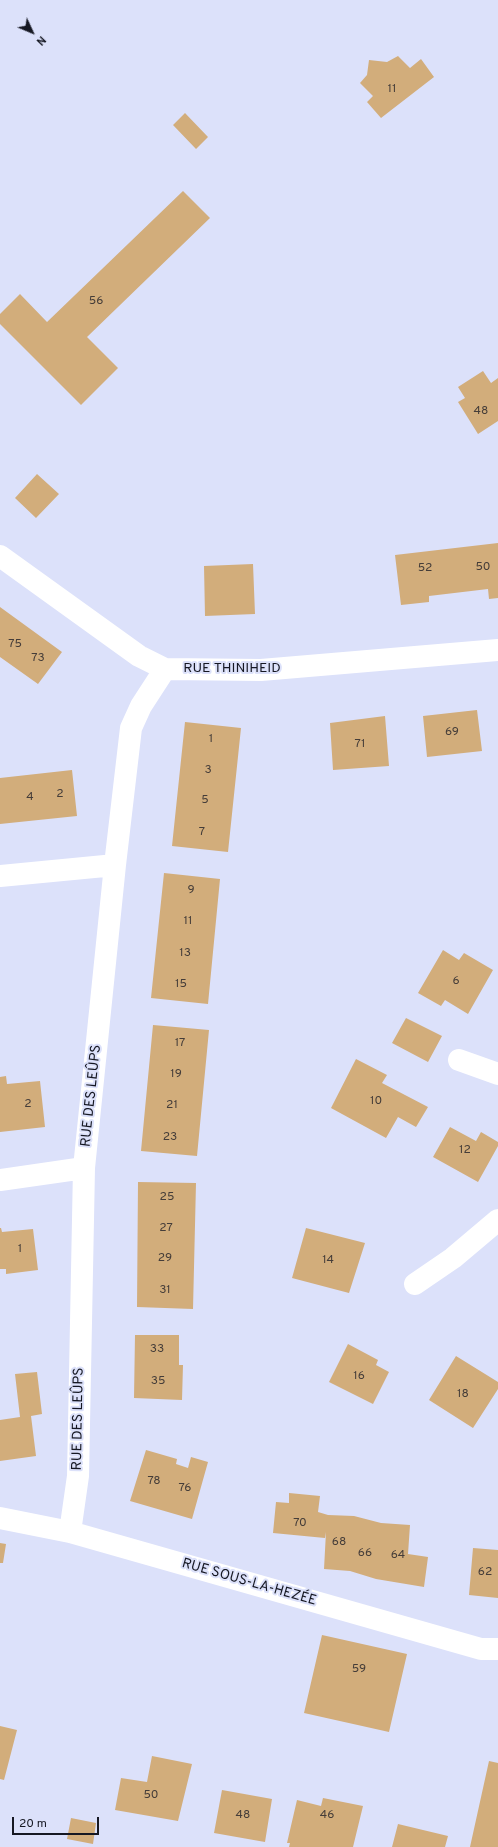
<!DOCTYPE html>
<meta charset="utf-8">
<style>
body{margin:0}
#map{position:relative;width:498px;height:1847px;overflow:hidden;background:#dce1fa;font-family:Overpass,sans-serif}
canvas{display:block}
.north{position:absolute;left:12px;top:12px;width:40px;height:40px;-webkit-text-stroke:3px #dce1fa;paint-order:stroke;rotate:134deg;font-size:11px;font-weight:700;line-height:16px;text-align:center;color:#161823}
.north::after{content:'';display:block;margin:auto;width:14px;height:18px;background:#161823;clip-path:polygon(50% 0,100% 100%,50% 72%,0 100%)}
.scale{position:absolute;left:12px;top:1817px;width:87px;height:18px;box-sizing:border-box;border:2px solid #161823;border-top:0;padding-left:5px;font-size:12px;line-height:14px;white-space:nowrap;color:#161823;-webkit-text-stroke:3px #dce1fa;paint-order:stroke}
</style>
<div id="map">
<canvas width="498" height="1847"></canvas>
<div class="north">N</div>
<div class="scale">20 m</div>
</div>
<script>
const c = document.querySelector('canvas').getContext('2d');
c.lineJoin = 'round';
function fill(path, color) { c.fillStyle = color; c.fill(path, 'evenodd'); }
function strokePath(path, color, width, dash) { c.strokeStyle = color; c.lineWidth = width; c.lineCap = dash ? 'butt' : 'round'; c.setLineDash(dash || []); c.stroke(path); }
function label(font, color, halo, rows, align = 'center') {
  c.font = font + ' Overpass,sans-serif'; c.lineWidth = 4; c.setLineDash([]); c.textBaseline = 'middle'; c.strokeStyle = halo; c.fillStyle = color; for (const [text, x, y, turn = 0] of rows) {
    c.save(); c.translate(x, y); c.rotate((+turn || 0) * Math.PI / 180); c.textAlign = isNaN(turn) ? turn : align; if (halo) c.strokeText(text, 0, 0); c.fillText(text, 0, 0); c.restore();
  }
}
const building = new Path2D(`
 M 398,56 L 410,68 L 421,59 L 434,77 L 381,118 L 367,102 L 373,96 L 360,83 L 367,75 L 369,60 L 387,62 Z
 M 185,113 L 208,137 L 196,149 L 173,125 Z
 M 183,191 L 210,218 L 87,337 L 118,368 L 81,405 L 0,324 L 0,314 L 20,294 L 47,322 Z
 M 483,371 L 491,383 L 498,378 L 498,421 L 478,434 L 458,402 L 465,398 L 458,387 Z
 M 37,474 L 59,494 L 36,518 L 15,498 Z
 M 498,543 L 498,598 L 489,599 L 488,589 L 429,596 L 429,602 L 401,605 L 395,555 Z
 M 253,564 L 255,614 L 205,616 L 204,566 Z
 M 0,607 L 62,652 L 38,684 L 0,657 Z
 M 477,710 L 482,751 L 427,757 L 423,716 Z
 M 385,716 L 389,766 L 333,770 L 330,723 Z
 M 185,722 L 241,728 L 228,852 L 172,846 Z
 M 72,770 L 77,816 L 0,824 L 0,778 Z
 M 164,873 L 220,879 L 208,1004 L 151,998 Z
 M 443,950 L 459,960 L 464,953 L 493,970 L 468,1014 L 445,1000 L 441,1006 L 418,993 Z
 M 406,1018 L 442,1036 L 428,1062 L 392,1043 Z
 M 153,1025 L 209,1030 L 197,1156 L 141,1151 Z
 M 356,1059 L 387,1075 L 382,1083 L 428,1107 L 416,1127 L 398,1117 L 386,1138 L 331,1108 Z
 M 6,1076 L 7,1084 L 40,1081 L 45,1127 L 0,1132 L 0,1077 Z
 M 450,1127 L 476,1141 L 481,1132 L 498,1142 L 498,1146 L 478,1182 L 433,1157 Z
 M 138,1182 L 196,1183 L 193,1309 L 137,1307 Z
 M 0,1228 L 1,1228 L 2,1232 L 33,1229 L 38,1270 L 6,1274 L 6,1269 L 0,1269 Z
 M 306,1228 L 365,1243 L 349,1293 L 292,1278 Z
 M 135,1335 L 179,1335 L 179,1365 L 183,1365 L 182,1400 L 134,1398 Z
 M 348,1344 L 378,1360 L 376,1365 L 389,1372 L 373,1404 L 329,1382 Z
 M 456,1356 L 498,1382 L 498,1389 L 473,1428 L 429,1400 Z
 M 37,1372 L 42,1414 L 31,1416 L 36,1456 L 0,1461 L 0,1420 L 20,1417 L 15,1374 Z
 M 146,1450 L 177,1459 L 176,1464 L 188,1468 L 191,1457 L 208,1462 L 192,1519 L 130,1501 Z
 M 289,1493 L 320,1496 L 318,1512 L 328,1515 L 354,1516 L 381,1523 L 410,1525 L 408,1554 L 428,1557 L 424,1587 L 376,1579 L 350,1571 L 324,1569 L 326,1532 L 325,1538 L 273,1533 L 276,1502 L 289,1503 Z
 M 0,1543 L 6,1544 L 3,1563 L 0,1563 Z
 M 473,1548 L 498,1550 L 498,1598 L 469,1595 Z
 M 322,1635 L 407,1654 L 389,1732 L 304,1713 Z
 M 0,1726 L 17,1730 L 4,1780 L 0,1779 Z
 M 152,1756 L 192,1764 L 178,1821 L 115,1810 L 121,1778 L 147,1782 Z
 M 489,1761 L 498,1763 L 498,1847 L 470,1847 Z
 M 222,1790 L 272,1799 L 265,1842 L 214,1833 Z
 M 323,1798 L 363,1806 L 353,1847 L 289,1847 L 290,1843 L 287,1843 L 297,1800 L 321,1806 Z
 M 71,1818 L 96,1823 L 93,1844 L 67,1839 Z
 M 398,1824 L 448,1836 L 445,1847 L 392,1847 Z`);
const minor = new Path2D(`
 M 0,556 L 139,656 L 165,669 L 261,670 L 498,650
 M 0,876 L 115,865
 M 459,1060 L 498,1074
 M 0,1180 L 84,1168
 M 415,1284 L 453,1258 L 498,1220
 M 0,1518 L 70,1532 L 481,1649 L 498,1649
 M 70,1532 L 78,1476 L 84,1168 L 115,865 L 131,728 L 141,706 L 165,669`);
const numberNames = [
 ["11",392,90],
 ["56",96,302],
 ["48",481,412],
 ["50",483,568],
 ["52",425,569],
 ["75",15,645],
 ["73",38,659],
 ["69",452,733],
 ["1",211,740],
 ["71",360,745],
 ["3",208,771],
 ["2",60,795],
 ["4",30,798],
 ["5",205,801],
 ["7",202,833],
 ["9",191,891],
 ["11",188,922],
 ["13",185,954],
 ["6",456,982],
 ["15",181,985],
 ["17",180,1044],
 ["19",176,1075],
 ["10",376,1102],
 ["2",28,1105],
 ["21",172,1106],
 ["23",170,1138],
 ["12",465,1151],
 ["25",167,1198],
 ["27",166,1229],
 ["1",20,1250],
 ["29",165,1259],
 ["14",328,1261],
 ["31",165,1291],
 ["33",157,1350],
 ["16",359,1377],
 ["35",158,1382],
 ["18",463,1395],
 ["78",154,1482],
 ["76",185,1489],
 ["70",300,1524],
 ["68",339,1543],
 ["66",365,1554],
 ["64",398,1556],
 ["62",485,1573],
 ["59",359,1670],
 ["50",151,1796],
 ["48",243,1816],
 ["46",327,1816]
];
const streetNames = [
 ["RUE THINIHEID",232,669],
 ["RUE DES LEÛPS",92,1096,-84],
 ["RUE DES LEÛPS",79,1419,-89],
 ["RUE SOUS-LA-HEZÉE",249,1583,16]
];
fill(building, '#d2ad7b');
strokePath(minor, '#fff', 22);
label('12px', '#453d39', null, numberNames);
label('14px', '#161823', '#dce1fa', streetNames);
</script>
